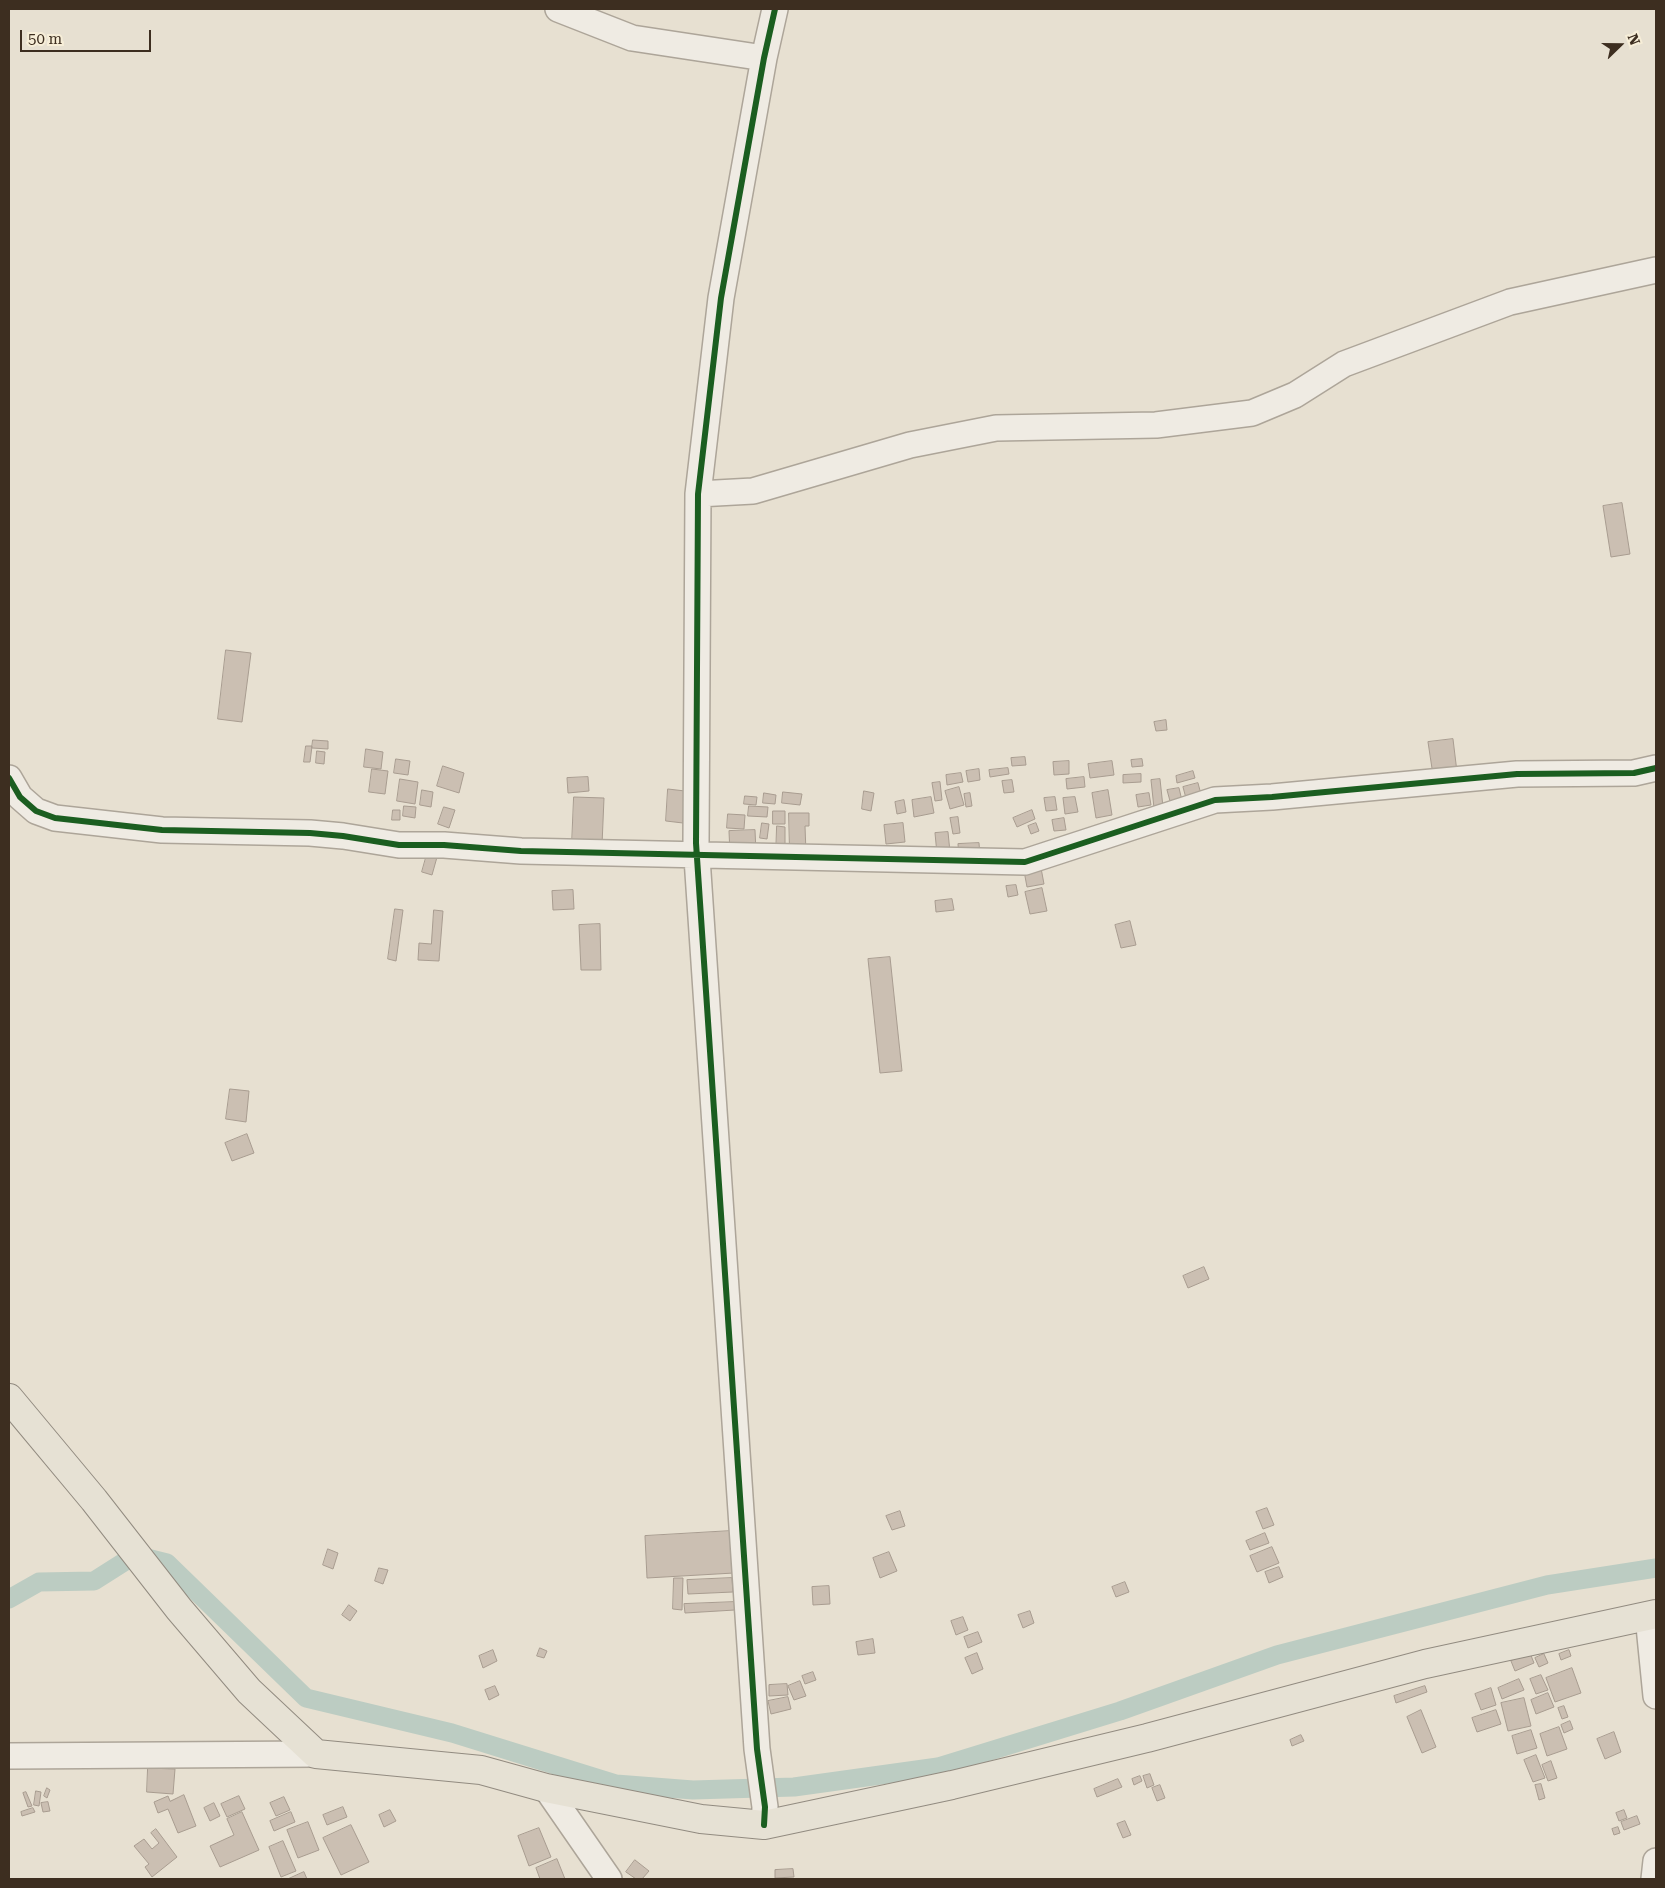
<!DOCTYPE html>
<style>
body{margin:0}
#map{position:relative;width:1665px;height:1888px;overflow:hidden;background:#e7e0d1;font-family:"Roboto Serif",serif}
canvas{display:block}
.frame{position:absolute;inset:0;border:10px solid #3d2e20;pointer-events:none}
.north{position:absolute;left:1595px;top:20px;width:50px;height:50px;-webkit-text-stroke:4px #f7eed8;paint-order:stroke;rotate:68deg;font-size:14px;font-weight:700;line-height:20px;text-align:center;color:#3d2e20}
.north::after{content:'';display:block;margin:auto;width:18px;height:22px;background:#3d2e20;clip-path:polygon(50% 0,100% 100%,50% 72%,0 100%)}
.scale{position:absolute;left:20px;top:30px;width:131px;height:22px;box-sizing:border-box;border:2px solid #3d2e20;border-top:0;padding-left:6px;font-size:15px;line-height:18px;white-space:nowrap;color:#3d2e20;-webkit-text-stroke:4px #f7eed8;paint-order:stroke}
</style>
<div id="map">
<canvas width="1665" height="1888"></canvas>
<div class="frame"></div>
<div class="north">N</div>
<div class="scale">50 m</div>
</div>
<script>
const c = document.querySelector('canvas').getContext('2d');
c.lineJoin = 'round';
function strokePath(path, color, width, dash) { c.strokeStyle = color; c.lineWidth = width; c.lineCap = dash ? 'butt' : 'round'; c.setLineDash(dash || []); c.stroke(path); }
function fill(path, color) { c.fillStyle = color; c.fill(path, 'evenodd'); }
const canal = new Path2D(`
 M 9,1599 L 39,1582 L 94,1581 L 135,1555 L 167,1563 L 306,1698 L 452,1733 L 616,1784 L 693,1790 L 794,1787 L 938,1767 L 1120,1711 L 1277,1655 L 1547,1585 L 1656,1568`);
const building = new Path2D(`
 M 1622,503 L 1630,554 L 1611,557 L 1603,506 Z
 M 226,650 L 251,653 L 242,722 L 218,719 Z
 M 1166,720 L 1167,730 L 1156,731 L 1154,722 Z
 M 1453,739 L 1457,772 L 1433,775 L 1428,742 Z
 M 313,740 L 328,741 L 328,749 L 312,748 Z
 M 306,746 L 312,746 L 310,762 L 304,762 Z
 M 366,749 L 383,752 L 381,769 L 364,767 Z
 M 317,751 L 325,752 L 324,764 L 316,763 Z
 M 1025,757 L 1026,765 L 1012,766 L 1011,758 Z
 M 396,759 L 410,761 L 408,775 L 394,773 Z
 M 1142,759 L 1143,766 L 1132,767 L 1131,760 Z
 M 1069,761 L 1069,774 L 1054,775 L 1053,762 Z
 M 1112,761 L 1114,775 L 1090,778 L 1088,764 Z
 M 443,766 L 464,773 L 459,793 L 437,786 Z
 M 1008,768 L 1009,774 L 990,777 L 989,770 Z
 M 372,769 L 388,771 L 385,794 L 369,792 Z
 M 979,769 L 980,780 L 968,782 L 966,771 Z
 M 1193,771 L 1195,778 L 1177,783 L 1176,776 Z
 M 961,773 L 963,782 L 947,785 L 946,775 Z
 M 1141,774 L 1141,782 L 1123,783 L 1123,775 Z
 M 588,777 L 589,791 L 568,793 L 567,778 Z
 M 1084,777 L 1085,787 L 1067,789 L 1066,779 Z
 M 400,779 L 418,782 L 415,804 L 397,801 Z
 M 1160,779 L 1163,807 L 1154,808 L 1151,780 Z
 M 1012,780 L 1014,792 L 1004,793 L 1002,781 Z
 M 940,782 L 942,800 L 935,801 L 932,783 Z
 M 1198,783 L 1202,798 L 1187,802 L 1183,787 Z
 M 959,787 L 964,805 L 950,809 L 945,791 Z
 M 1179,788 L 1184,809 L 1173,812 L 1167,790 Z
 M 668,789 L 685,791 L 683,823 L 666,821 Z
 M 422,790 L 433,792 L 431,807 L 420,805 Z
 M 1108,790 L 1112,815 L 1096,818 L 1092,793 Z
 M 864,791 L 874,793 L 871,811 L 862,809 Z
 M 783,792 L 802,794 L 800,805 L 782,803 Z
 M 764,793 L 776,795 L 775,804 L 763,803 Z
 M 970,793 L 972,806 L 966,807 L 964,794 Z
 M 1149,793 L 1151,805 L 1138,807 L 1136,795 Z
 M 745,796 L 757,797 L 756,805 L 744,804 Z
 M 574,797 L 604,798 L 602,845 L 572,844 Z
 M 931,797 L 934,813 L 914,817 L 912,800 Z
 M 1055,797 L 1057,810 L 1046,811 L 1044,798 Z
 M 1075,797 L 1078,812 L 1065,814 L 1063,798 Z
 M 904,800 L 906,812 L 897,814 L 895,802 Z
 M 404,806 L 416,807 L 415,818 L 403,816 Z
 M 749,806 L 768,807 L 767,817 L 748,816 Z
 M 444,807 L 455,810 L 449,828 L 438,824 Z
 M 393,810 L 400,810 L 400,820 L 392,820 Z
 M 1032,810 L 1035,819 L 1017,827 L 1013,818 Z
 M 773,811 L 785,811 L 785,824 L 773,824 Z
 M 789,813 L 809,813 L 809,826 L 805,826 L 806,853 L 790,853 Z
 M 728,814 L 745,815 L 744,829 L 727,828 Z
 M 958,817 L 960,833 L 953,834 L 950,818 Z
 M 1064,818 L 1066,830 L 1054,831 L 1052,820 Z
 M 762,823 L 769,824 L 767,839 L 760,838 Z
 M 903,823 L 905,842 L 886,844 L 884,825 Z
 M 1036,823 L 1039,831 L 1031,834 L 1028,826 Z
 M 777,826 L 785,827 L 785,856 L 776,856 Z
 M 755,830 L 756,852 L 730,854 L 729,831 Z
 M 948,832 L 950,852 L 937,854 L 935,833 Z
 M 979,843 L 980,856 L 959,858 L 958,844 Z
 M 429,847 L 439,850 L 432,875 L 422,872 Z
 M 1041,868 L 1044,884 L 1027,887 L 1024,871 Z
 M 1016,885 L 1018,895 L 1008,897 L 1006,886 Z
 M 1042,888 L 1047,911 L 1030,914 L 1025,892 Z
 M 573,890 L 574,909 L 553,910 L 552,891 Z
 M 952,899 L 954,910 L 936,912 L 935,901 Z
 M 395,909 L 403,910 L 396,961 L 388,959 Z
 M 434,910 L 443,911 L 439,961 L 418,960 L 419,943 L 431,944 Z
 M 1130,921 L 1136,945 L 1121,948 L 1115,925 Z
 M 600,924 L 601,970 L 581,970 L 579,925 Z
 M 890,957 L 902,1071 L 880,1073 L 868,959 Z
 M 230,1089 L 249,1091 L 246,1122 L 226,1119 Z
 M 247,1134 L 254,1153 L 232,1161 L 225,1143 Z
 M 1204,1267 L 1209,1279 L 1188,1288 L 1183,1276 Z
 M 1267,1508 L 1274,1525 L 1263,1529 L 1256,1512 Z
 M 900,1511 L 905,1526 L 892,1530 L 886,1516 Z
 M 731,1531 L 734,1573 L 647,1578 L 645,1536 Z
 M 1265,1533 L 1269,1543 L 1250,1550 L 1246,1541 Z
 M 1272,1547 L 1279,1563 L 1257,1572 L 1250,1556 Z
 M 328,1549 L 338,1553 L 333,1569 L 323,1565 Z
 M 889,1552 L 897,1571 L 880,1578 L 873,1558 Z
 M 1279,1567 L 1283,1577 L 1269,1583 L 1265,1572 Z
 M 379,1568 L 388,1570 L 383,1584 L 375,1581 Z
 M 674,1578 L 683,1578 L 682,1610 L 673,1609 Z
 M 732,1578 L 733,1592 L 688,1594 L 687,1580 Z
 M 1125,1582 L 1129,1592 L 1116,1597 L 1112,1587 Z
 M 829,1586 L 830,1604 L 813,1605 L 812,1587 Z
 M 735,1602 L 735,1610 L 685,1613 L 684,1604 Z
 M 349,1605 L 357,1611 L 350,1621 L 342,1615 Z
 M 1030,1611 L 1034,1623 L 1023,1628 L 1018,1615 Z
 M 963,1617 L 968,1630 L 956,1635 L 951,1621 Z
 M 978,1632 L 982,1642 L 968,1648 L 964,1637 Z
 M 873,1639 L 875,1653 L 858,1655 L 856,1642 Z
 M 540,1648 L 547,1651 L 544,1658 L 537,1656 Z
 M 493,1650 L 497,1661 L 483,1668 L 479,1656 Z
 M 1569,1650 L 1571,1656 L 1561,1660 L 1559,1654 Z
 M 977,1653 L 983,1669 L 972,1674 L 965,1658 Z
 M 1530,1653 L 1534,1663 L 1515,1671 L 1511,1661 Z
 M 1544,1654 L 1548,1663 L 1539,1667 L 1535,1658 Z
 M 1572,1668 L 1581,1693 L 1555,1702 L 1546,1678 Z
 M 813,1672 L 816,1680 L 805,1684 L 802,1676 Z
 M 1541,1675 L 1548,1690 L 1536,1694 L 1530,1679 Z
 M 1519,1679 L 1524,1690 L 1502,1699 L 1498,1688 Z
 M 800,1681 L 806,1696 L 794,1700 L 788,1686 Z
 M 787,1684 L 788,1695 L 769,1696 L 769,1685 Z
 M 495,1686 L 499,1695 L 489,1700 L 485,1690 Z
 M 1425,1686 L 1427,1692 L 1396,1703 L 1394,1696 Z
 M 1491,1688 L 1496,1705 L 1481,1710 L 1475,1694 Z
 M 1548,1693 L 1554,1707 L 1536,1714 L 1531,1700 Z
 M 788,1697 L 791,1709 L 771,1714 L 768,1701 Z
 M 1524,1698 L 1531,1726 L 1508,1731 L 1501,1703 Z
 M 1564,1706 L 1568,1717 L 1562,1719 L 1558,1708 Z
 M 1421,1710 L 1436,1747 L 1422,1753 L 1407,1717 Z
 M 1496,1710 L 1501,1724 L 1477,1732 L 1472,1718 Z
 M 1570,1721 L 1573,1729 L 1564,1733 L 1561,1725 Z
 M 1559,1727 L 1567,1749 L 1547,1756 L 1540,1734 Z
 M 1531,1730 L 1537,1748 L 1517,1754 L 1512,1736 Z
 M 1614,1732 L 1621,1752 L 1605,1759 L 1597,1739 Z
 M 1301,1735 L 1304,1741 L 1292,1746 L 1290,1740 Z
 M 1536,1755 L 1545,1778 L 1533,1782 L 1524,1760 Z
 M 1551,1761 L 1557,1778 L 1548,1781 L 1542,1765 Z
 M 148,1768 L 175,1769 L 173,1794 L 147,1792 Z
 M 1150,1774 L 1154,1785 L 1147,1788 L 1143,1776 Z
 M 1140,1776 L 1142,1781 L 1134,1785 L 1132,1779 Z
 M 1118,1779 L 1122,1787 L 1097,1797 L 1094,1789 Z
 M 1541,1784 L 1545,1798 L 1539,1800 L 1535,1785 Z
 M 1160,1785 L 1165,1798 L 1157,1801 L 1152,1788 Z
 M 47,1788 L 50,1790 L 47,1798 L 44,1796 Z
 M 36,1791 L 41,1792 L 39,1806 L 34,1805 Z
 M 26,1792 L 32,1806 L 28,1807 L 23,1793 Z
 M 184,1795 L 196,1826 L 178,1833 L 168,1809 L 158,1813 L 154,1802 L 168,1796 L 170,1801 Z
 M 239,1796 L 245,1809 L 227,1817 L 221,1804 Z
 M 284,1797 L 290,1810 L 276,1816 L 270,1803 Z
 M 48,1802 L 50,1811 L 43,1812 L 41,1803 Z
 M 214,1803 L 220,1816 L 210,1821 L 204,1808 Z
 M 343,1807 L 347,1817 L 327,1825 L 323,1815 Z
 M 33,1808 L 35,1812 L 22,1816 L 21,1812 Z
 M 390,1810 L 396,1821 L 384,1827 L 379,1815 Z
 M 1624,1810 L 1627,1818 L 1619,1821 L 1616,1813 Z
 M 242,1812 L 259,1850 L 220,1867 L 210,1846 L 234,1835 L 227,1819 Z
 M 291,1812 L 295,1822 L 274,1831 L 270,1821 Z
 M 1637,1816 L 1640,1824 L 1624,1830 L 1621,1822 Z
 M 1125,1821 L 1131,1835 L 1123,1838 L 1117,1824 Z
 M 308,1822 L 319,1850 L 298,1858 L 287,1830 Z
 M 351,1825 L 369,1862 L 341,1875 L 323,1838 Z
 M 1618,1827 L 1620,1833 L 1614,1835 L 1612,1829 Z
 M 539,1828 L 551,1857 L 529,1866 L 518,1836 Z
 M 156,1829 L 177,1857 L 152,1877 L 145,1867 L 149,1864 L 134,1846 L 144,1839 L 152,1849 L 159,1843 L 151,1833 Z
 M 283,1841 L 296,1871 L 281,1877 L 269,1847 Z
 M 557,1859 L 565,1879 L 540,1879 L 536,1868 Z
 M 635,1860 L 649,1871 L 642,1879 L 636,1879 L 626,1872 Z
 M 793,1869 L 794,1877 L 775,1878 L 775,1870 Z
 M 304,1872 L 307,1879 L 288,1879 Z`);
const minor = new Path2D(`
 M 558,9 L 632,38 L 764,58
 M 698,494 L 753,491 L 910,445 L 996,428 L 1156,425 L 1252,413 L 1295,395 L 1344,364 L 1510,302 L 1656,270
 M 9,778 L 20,797 L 36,811 L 55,818 L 162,830 L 310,833 L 343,836 L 399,845 L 444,845 L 521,851 L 1025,862 L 1215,800 L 1272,797 L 1517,774 L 1634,773 L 1656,768
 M 1648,1616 L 1656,1696
 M 9,1756 L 316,1754
 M 546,1788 L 609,1879
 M 764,1825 L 765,1807 L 757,1749 L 696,843 L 698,494 L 721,298 L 764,58 L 775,9
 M 1654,1879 L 1656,1861`);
const major = new Path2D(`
 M 9,1398 L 94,1500 L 179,1609 L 249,1691 L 316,1754 L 481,1770 L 546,1788 L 701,1819 L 764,1825 L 952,1785 L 1147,1738 L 1425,1664 L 1656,1614`);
const cycleway = new Path2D(`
 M 9,778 L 20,797 L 36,811 L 55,818 L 162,830 L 310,833 L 343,836 L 399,845 L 444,845 L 521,851 L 1025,862 L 1215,800 L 1272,797 L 1517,774 L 1634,773 L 1656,768
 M 764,1825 L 765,1807 L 757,1749 L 696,843 L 698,494 L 721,298 L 764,58 L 775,9`);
strokePath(canal, '#bcccc2', 19);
fill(building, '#cbbfb2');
strokePath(building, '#a89c90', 1);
strokePath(minor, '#ada599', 28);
strokePath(major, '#928b80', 30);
strokePath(minor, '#efebe3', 25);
strokePath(major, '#e6e1d4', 28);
strokePath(cycleway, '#1b5e20', 6);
</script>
